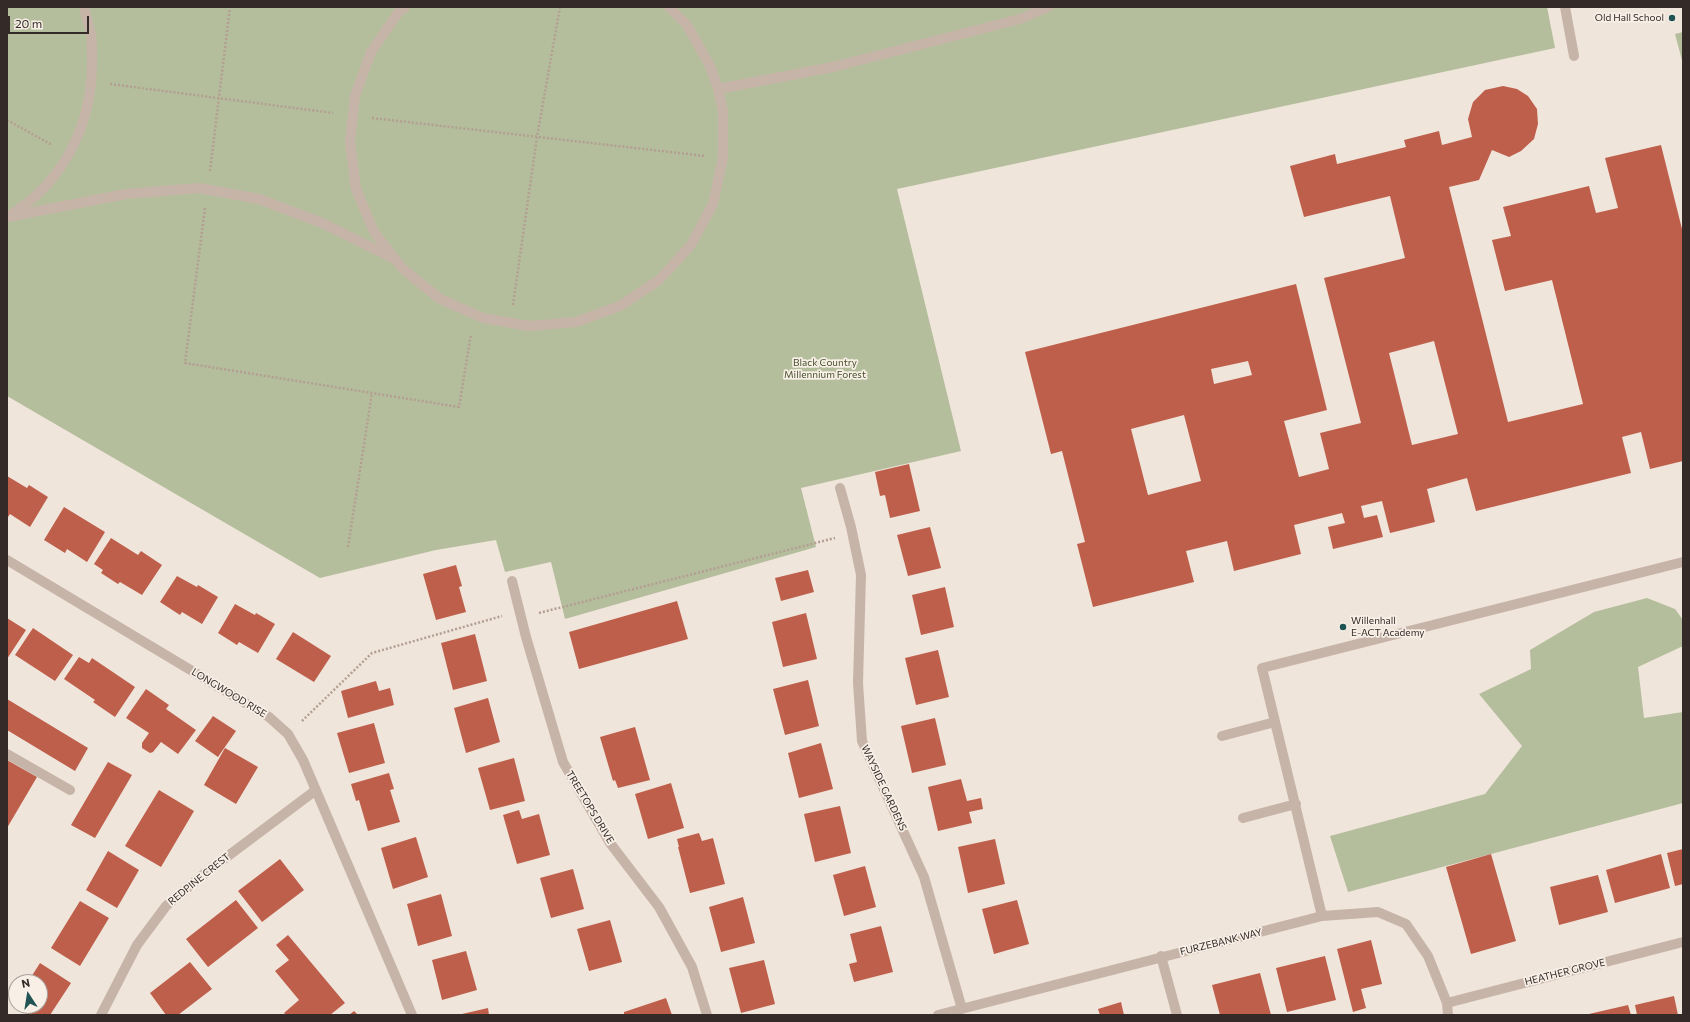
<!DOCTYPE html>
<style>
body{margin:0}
#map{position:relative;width:1690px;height:1022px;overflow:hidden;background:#f0e5db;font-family:Commissioner,sans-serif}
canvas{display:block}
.frame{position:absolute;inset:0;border:8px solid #342b28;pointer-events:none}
.north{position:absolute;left:8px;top:974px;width:40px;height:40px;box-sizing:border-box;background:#f8efe7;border:1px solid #aaa19b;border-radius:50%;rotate:348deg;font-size:11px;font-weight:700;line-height:16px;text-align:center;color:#342b28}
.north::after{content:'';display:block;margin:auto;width:14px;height:18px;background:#205353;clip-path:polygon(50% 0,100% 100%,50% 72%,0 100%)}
.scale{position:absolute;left:8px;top:16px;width:81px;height:18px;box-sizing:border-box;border:2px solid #342b28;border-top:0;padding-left:5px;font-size:12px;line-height:14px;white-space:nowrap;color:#342b28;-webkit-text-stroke:3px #f8efe7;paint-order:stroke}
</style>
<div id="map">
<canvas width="1690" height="1022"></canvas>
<div class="frame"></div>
<div class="north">N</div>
<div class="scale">20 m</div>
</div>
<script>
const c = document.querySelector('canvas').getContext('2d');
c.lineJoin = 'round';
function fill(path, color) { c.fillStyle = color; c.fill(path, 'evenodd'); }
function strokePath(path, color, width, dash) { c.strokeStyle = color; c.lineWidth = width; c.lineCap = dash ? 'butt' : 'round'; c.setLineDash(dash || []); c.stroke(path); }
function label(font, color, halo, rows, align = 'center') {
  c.font = font + ' Commissioner,sans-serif'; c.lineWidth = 3.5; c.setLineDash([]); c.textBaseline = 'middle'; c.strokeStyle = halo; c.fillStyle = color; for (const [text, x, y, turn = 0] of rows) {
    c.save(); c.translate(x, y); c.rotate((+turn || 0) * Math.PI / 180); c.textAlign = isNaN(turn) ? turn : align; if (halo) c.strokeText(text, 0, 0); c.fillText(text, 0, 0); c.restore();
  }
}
const green = new Path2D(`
 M 7,7 L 1547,7 L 1555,48 L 897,189 L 961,451 L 801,488 L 816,547 L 565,619 L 551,562 L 505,572 L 496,540 L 436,550 L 320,578 L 7,396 Z
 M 1683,32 L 1683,64 L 1675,34 Z
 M 1647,598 L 1675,609 L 1683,620 L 1683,646 L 1638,667 L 1644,718 L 1683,712 L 1683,803 L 1348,892 L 1330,836 L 1485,794 L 1522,746 L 1479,694 L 1531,669 L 1530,650 L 1594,612 Z`);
const building = new Path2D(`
 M 1503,86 L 1517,89 L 1528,96 L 1537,109 L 1538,124 L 1534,139 L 1521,151 L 1509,157 L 1492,150 L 1479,180 L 1449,187 L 1508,422 L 1583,404 L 1552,280 L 1505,291 L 1492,240 L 1511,236 L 1503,207 L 1589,186 L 1596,213 L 1618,208 L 1605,158 L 1661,145 L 1683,233 L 1683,461 L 1650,469 L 1641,432 L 1622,437 L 1631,473 L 1476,511 L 1467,478 L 1427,489 L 1435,522 L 1390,533 L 1382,501 L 1361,506 L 1364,518 L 1377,515 L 1383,537 L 1333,549 L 1328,527 L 1345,523 L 1342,513 L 1294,525 L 1301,554 L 1234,571 L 1227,541 L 1186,551 L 1194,582 L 1093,607 L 1077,544 L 1085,542 L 1062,451 L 1051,454 L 1025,352 L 1296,284 L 1327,410 L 1284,421 L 1299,477 L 1329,469 L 1320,433 L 1361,423 L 1324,278 L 1405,258 L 1390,196 L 1304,217 L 1290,166 L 1335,154 L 1337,164 L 1406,147 L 1404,140 L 1439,131 L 1442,145 L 1472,137 L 1468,119 L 1473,102 L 1485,90 ZM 1434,341 L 1458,434 L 1412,445 L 1389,353 ZM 1248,361 L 1252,375 L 1214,384 L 1211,369 ZM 1184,415 L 1201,481 L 1148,495 L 1131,429 Z
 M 909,464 L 920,511 L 890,518 L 885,495 L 880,496 L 875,472 Z
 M 7,476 L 27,488 L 29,485 L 48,497 L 30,527 L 10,514 L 8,517 L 7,517 Z
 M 64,507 L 105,532 L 87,562 L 67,549 L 65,553 L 44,540 Z
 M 930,527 L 941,568 L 908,576 L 897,535 Z
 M 111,538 L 138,555 L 141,551 L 162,565 L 142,595 L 120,582 L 118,584 L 101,573 L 103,570 L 94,564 Z
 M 456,565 L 462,586 L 459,587 L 466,612 L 436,620 L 423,574 Z
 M 808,570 L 814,592 L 781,601 L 775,578 Z
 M 177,576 L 197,587 L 198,585 L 218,597 L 202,624 L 182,612 L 180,615 L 160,602 Z
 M 945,587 L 954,627 L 921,635 L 912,595 Z
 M 677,601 L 688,639 L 579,669 L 569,632 Z
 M 235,604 L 255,615 L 256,613 L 275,624 L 258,653 L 239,642 L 237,645 L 218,633 Z
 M 806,613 L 817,659 L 783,667 L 772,622 Z
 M 7,618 L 26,630 L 7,659 Z
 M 33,628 L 73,655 L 55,681 L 15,655 Z
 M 293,632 L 331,656 L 314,682 L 276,659 Z
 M 475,634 L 487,681 L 453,690 L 441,643 Z
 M 938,650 L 949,697 L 916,705 L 905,658 Z
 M 79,657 L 89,663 L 92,658 L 135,687 L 115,717 L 93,702 L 95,700 L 64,679 Z
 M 808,680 L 819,726 L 785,735 L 773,689 Z
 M 376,681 L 379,691 L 390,688 L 394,705 L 348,718 L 341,691 Z
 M 146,689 L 169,705 L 166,709 L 196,730 L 178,754 L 161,742 L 153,752 L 150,753 L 142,748 L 142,743 L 149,733 L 126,718 Z
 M 488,698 L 500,742 L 466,753 L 454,708 Z
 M 7,699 L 88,748 L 75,771 L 7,730 Z
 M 213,716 L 236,731 L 218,757 L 195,741 Z
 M 935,718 L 946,765 L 912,773 L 901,726 Z
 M 374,723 L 385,763 L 349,773 L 337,733 Z
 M 635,727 L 650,780 L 618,788 L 615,780 L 613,781 L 600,737 Z
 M 821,743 L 833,789 L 799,798 L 788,753 Z
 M 225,748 L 258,767 L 236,804 L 204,785 Z
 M 514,758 L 525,801 L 490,810 L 478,768 Z
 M 7,760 L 37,777 L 7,828 Z
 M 108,762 L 132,775 L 95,838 L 71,825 Z
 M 389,773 L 394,789 L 390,790 L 400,822 L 368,831 L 359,800 L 356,801 L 351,784 Z
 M 961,779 L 967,801 L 981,798 L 983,809 L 969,812 L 972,823 L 938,831 L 928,787 Z
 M 671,783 L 684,828 L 648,839 L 635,794 Z
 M 159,790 L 194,811 L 161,867 L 125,846 Z
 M 840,806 L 851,853 L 815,862 L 804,814 Z
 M 519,810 L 522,819 L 539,814 L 550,855 L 517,864 L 503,815 Z
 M 699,833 L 702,841 L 713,838 L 725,884 L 690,893 L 678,847 L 679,847 L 677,839 Z
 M 416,837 L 428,877 L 393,889 L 381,848 Z
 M 995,839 L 1005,884 L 968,893 L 958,847 Z
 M 1683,849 L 1683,884 L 1675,886 L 1667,853 Z
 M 108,851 L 139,870 L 117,908 L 86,890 Z
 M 1491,854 L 1516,941 L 1471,954 L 1446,867 Z
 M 1661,854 L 1670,888 L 1615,903 L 1606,870 Z
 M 280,859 L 304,890 L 262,922 L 238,891 Z
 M 865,866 L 876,907 L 844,916 L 833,875 Z
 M 573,869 L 584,909 L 551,918 L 540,878 Z
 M 1598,875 L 1608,912 L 1559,925 L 1550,887 Z
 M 441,894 L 452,936 L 418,946 L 407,904 Z
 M 743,897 L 755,943 L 721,952 L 709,907 Z
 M 236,900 L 258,928 L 208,967 L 186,939 Z
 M 1017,900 L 1029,944 L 994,954 L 982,909 Z
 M 80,901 L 109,918 L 80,966 L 51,948 Z
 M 610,920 L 622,962 L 589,971 L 577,929 Z
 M 881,926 L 893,972 L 854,982 L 849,964 L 857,962 L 850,934 Z
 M 288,935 L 345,1003 L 330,1015 L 286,1015 L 284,1013 L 299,1000 L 275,971 L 289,960 L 276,945 Z
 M 1371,940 L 1382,984 L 1361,989 L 1366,1008 L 1353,1012 L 1337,949 Z
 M 466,951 L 477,990 L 442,1000 L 432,960 Z
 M 1325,956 L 1336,1000 L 1287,1012 L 1276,968 Z
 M 764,960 L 775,1004 L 741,1013 L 729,968 Z
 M 190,962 L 212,989 L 178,1015 L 166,1015 L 150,993 Z
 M 40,963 L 71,983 L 50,1015 L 29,1015 L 13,1005 L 16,1000 L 16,1006 L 40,1006 L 40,982 L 28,982 Z
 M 1260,973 L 1271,1015 L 1220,1015 L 1212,985 Z
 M 1674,996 L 1678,1015 L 1637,1015 L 1635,1005 Z
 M 666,998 L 672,1015 L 624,1015 L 624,1012 Z
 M 1121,1002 L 1124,1015 L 1100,1015 L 1098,1009 Z
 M 1628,1005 L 1631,1015 L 1589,1015 L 1589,1014 Z
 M 488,1008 L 489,1015 L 462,1015 L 462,1014 Z
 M 354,1011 L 358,1015 L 349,1015 Z`);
const path = new Path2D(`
 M 110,84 L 333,113
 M 372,118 L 705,156
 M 7,120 L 52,145
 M 210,171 L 230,7
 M 205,208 L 185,363 L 459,407 L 471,334
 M 513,305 L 537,137 L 560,7
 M 348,547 L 372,393
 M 539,613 L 835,538
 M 302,721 L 372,653 L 502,616`);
const minor = new Path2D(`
 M 405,7 L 398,13 L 371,52 L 355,96 L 350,142 L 356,189 L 374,232 L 395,259 L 403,269 L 440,299 L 483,318 L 529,326 L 576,322 L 620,306 L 659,280 L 691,245 L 713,204 L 723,158 L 723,111 L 718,89 L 710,66 L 687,25 L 669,7
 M 1565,7 L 1574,56
 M 718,89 L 833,67 L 1020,19 L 1048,7
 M 12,214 C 66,179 93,122 92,58 C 92,50 92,41 91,34 C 89,25 86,16 84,7
 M 7,217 L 126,194 L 199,188 L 259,199 L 322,223 L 393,258
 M 840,488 L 851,527 L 861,575 L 858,683 L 862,741 L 924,877 L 962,1009
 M 7,560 L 269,717 L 288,734 L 303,760 L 412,1015
 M 512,581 L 526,637 L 563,762 L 610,843 L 659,907 L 692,967 L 707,1015
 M 1222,736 L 1275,722
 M 7,754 L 70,790
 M 1243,818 L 1296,804
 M 1322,916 L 1262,668 L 1683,562
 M 1161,956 L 1177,1015
 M 1447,1003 L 1683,942
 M 101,1015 L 137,945 L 166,906 L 204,874 L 316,790
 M 938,1015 L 1322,916 L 1378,912 L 1406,924 L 1428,956 L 1447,1003 L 1448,1015`);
const markers = [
 [1672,18,4,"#205353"],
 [1343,627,4,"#205353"]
];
const poiNames = [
 ["Old Hall School",1664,18],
 ["Willenhall",1351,621,"left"],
 ["E-ACT Academy",1351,633,"left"]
];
const parkNames = [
 ["Black Country",825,363],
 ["Millennium Forest",825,375]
];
const streetNames = [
 ["LONGWOOD RISE",229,693,31],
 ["WAYSIDE GARDENS",884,788,65],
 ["TREETOPS DRIVE",590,807,59],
 ["REDPINE CREST",199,879,-39],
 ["FURZEBANK WAY",1221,942,-14],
 ["HEATHER GROVE",1565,972,-14]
];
fill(green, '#b5be9c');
fill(building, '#be5f4b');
strokePath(path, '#b39e92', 2.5, [2, 2]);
strokePath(minor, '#c7b4a8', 10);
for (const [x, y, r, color] of markers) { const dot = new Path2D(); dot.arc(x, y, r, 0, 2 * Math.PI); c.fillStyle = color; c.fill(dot); strokePath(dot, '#f8efe7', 1.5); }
label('10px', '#342b28', '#f8efe7', poiNames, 'right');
label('10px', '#46512d', '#f8efe7', parkNames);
label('10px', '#342b28', '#f8efe7', streetNames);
</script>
